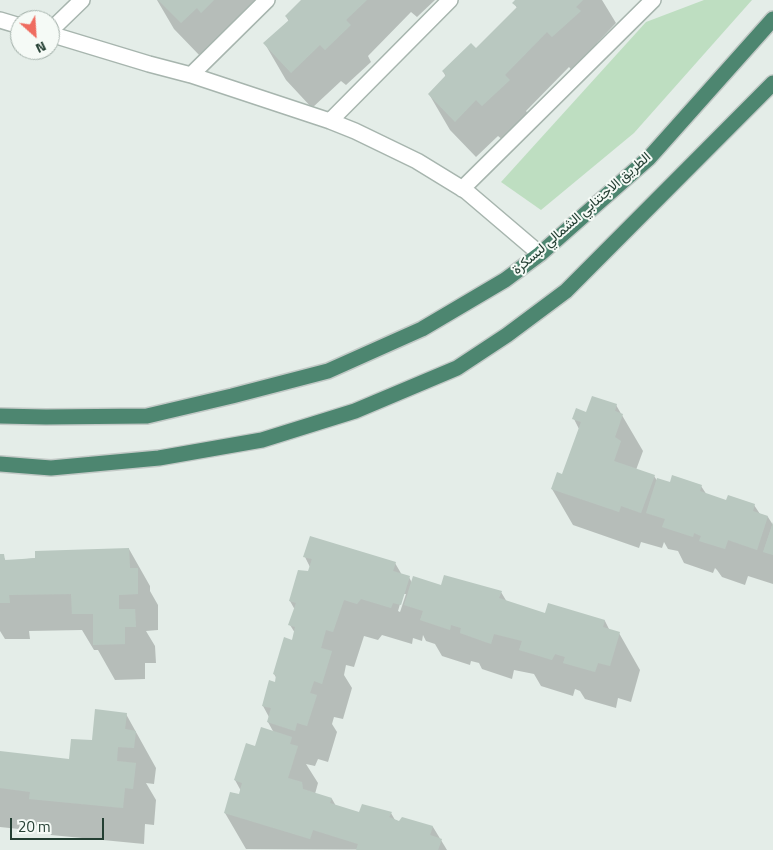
<!DOCTYPE html>
<meta charset="utf-8">
<style>
body{margin:0}
#map{position:relative;width:773px;height:850px;overflow:hidden;background:#e4ede8;font-family:"Titillium Web",sans-serif}
canvas{display:block}
.north{position:absolute;left:10px;top:10px;width:50px;height:50px;box-sizing:border-box;background:#f5faf6;border:1px solid #a1afa8;border-radius:50%;rotate:154deg;font-size:14px;font-weight:700;line-height:20px;text-align:center;color:#243f33}
.north::after{content:'';display:block;margin:auto;width:18px;height:22px;background:#ef6c60;clip-path:polygon(50% 0,100% 100%,50% 72%,0 100%)}
.scale{position:absolute;left:10px;top:818px;width:94px;height:22px;box-sizing:border-box;border:2px solid #243f33;border-top:0;padding-left:6px;font-size:15px;line-height:18px;white-space:nowrap;color:#243f33;-webkit-text-stroke:4px #f5faf6;paint-order:stroke}
</style>
<div id="map">
<canvas width="773" height="850"></canvas>
<div class="north">N</div>
<div class="scale">20 m</div>
</div>
<script>
const c = document.querySelector('canvas').getContext('2d');
c.lineJoin = 'round';
function fill(path, color) { c.fillStyle = color; c.fill(path, 'evenodd'); }
function strokePath(path, color, width, dash) { c.strokeStyle = color; c.lineWidth = width; c.lineCap = dash ? 'butt' : 'round'; c.setLineDash(dash || []); c.stroke(path); }
function label(font, color, halo, rows, align = 'center') {
  c.font = font + ' "Titillium Web",Vazirmatn,sans-serif'; c.lineWidth = 4; c.setLineDash([]); c.textBaseline = 'middle'; c.strokeStyle = halo; c.fillStyle = color; for (const [text, x, y, turn = 0] of rows) {
    c.save(); c.translate(x, y); c.rotate((+turn || 0) * Math.PI / 180); c.textAlign = isNaN(turn) ? turn : align; if (halo) c.strokeText(text, 0, 0); c.fillText(text, 0, 0); c.restore();
  }
}
const green = new Path2D(`
 M 704,0 L 752,0 L 634,133 L 541,210 L 501,182 L 646,22 Z`);
const shadow = new Path2D(`
 M 157,0 L 261,0 L 202,58 L 174,29 Z
 M 303,0 L 435,0 L 417,17 L 411,12 L 368,56 L 371,62 L 346,85 L 341,81 L 312,108 L 286,80 L 265,44 L 289,22 L 286,16 Z
 M 517,0 L 602,0 L 616,23 L 597,43 L 600,48 L 574,73 L 569,67 L 526,111 L 530,116 L 504,141 L 498,136 L 476,157 L 450,130 L 429,94 L 446,77 L 443,71 L 476,49 L 517,8 L 514,3 Z
 M 616,405 L 643,451 L 636,470 L 654,476 L 658,482 L 701,486 L 707,495 L 727,502 L 754,505 L 760,514 L 768,517 L 773,525 L 773,584 L 748,576 L 745,585 L 722,577 L 717,570 L 715,568 L 713,573 L 684,563 L 678,551 L 668,549 L 664,542 L 662,548 L 641,542 L 639,548 L 573,525 L 552,489 L 558,473 L 563,475 L 579,429 L 574,419 L 587,413 Z
 M 129,549 L 150,586 L 150,591 L 158,605 L 158,630 L 146,631 L 155,646 L 156,663 L 145,663 L 145,679 L 115,680 L 98,650 L 94,650 L 82,630 L 29,631 L 30,639 L 5,639 L 0,631 L 0,556 L 3,556 L 6,561 Z
 M 305,557 L 395,563 L 402,575 L 409,577 L 412,583 L 501,592 L 507,602 L 546,615 L 605,621 L 610,631 L 619,633 L 640,670 L 631,702 L 618,698 L 616,708 L 585,699 L 580,691 L 575,689 L 573,696 L 541,686 L 534,674 L 514,670 L 512,679 L 482,669 L 479,663 L 471,661 L 470,665 L 442,656 L 435,644 L 426,641 L 423,635 L 422,641 L 413,638 L 412,644 L 382,635 L 378,640 L 364,636 L 354,667 L 346,665 L 344,675 L 352,688 L 343,719 L 334,717 L 332,724 L 337,732 L 328,762 L 318,759 L 315,766 L 306,764 L 318,783 L 315,794 L 332,799 L 336,806 L 360,814 L 391,813 L 395,820 L 400,822 L 433,827 L 447,850 L 246,849 L 225,813 L 240,796 L 241,791 L 235,780 L 256,747 L 274,733 L 268,722 L 269,717 L 263,706 L 276,683 L 277,679 L 274,674 L 292,641 L 295,633 L 290,625 L 295,610 L 290,601 L 309,572 L 310,567 ZM 403,594 L 406,594 L 400,612 L 398,611 Z
 M 126,714 L 156,768 L 154,784 L 146,783 L 156,800 L 154,825 L 145,824 L 144,844 L 51,835 L 47,827 L 20,823 L 19,829 L 0,827 L 0,752 L 70,760 Z`);
const building = new Path2D(`
 M 158,0 L 214,0 L 201,13 L 197,8 L 181,23 Z
 M 301,0 L 367,0 L 346,20 L 351,25 L 325,50 L 320,45 L 291,73 L 263,43 L 289,20 L 285,16 Z
 M 515,0 L 583,0 L 576,7 L 581,11 L 552,37 L 547,32 L 505,75 L 510,80 L 482,106 L 476,100 L 455,122 L 428,94 L 446,75 L 442,71 L 471,43 L 476,48 L 517,7 L 512,3 Z
 M 592,396 L 617,404 L 615,411 L 623,414 L 615,437 L 621,441 L 614,461 L 655,475 L 641,513 L 621,506 L 619,512 L 551,489 L 557,472 L 562,474 L 581,422 L 572,419 L 576,408 L 586,412 Z
 M 672,475 L 702,485 L 700,491 L 726,500 L 728,495 L 755,504 L 753,511 L 768,516 L 757,550 L 728,540 L 725,549 L 699,541 L 701,536 L 694,533 L 693,537 L 662,527 L 665,519 L 646,513 L 657,478 L 670,482 Z
 M 773,522 L 773,555 L 763,552 Z
 M 310,536 L 396,562 L 393,571 L 410,576 L 401,605 L 393,603 L 391,608 L 361,599 L 357,604 L 344,600 L 333,632 L 326,630 L 321,648 L 332,651 L 322,684 L 314,681 L 310,693 L 317,695 L 307,726 L 297,723 L 295,731 L 267,722 L 271,708 L 262,706 L 269,680 L 275,682 L 276,675 L 273,674 L 284,637 L 292,640 L 295,627 L 288,625 L 296,603 L 289,601 L 298,570 L 308,571 L 312,559 L 303,557 Z
 M 129,548 L 130,568 L 138,568 L 138,594 L 119,595 L 119,609 L 135,609 L 136,627 L 125,627 L 125,644 L 93,645 L 93,614 L 72,614 L 71,594 L 9,595 L 10,603 L 0,603 L 0,554 L 4,554 L 5,560 L 22,559 L 35,558 L 35,551 Z
 M 444,575 L 502,591 L 499,598 L 545,613 L 548,603 L 605,620 L 603,627 L 620,632 L 610,666 L 598,663 L 595,672 L 563,663 L 565,657 L 555,654 L 552,660 L 519,650 L 522,641 L 494,634 L 491,644 L 460,633 L 461,628 L 451,625 L 450,630 L 420,620 L 423,611 L 404,605 L 413,576 L 441,585 Z
 M 95,709 L 127,713 L 125,729 L 136,731 L 134,748 L 118,747 L 117,761 L 136,763 L 133,789 L 125,788 L 123,808 L 29,799 L 30,792 L 0,788 L 0,751 L 69,759 L 71,739 L 92,740 Z
 M 261,727 L 292,737 L 290,744 L 298,746 L 288,778 L 302,782 L 303,789 L 332,798 L 330,803 L 359,812 L 362,804 L 392,812 L 389,817 L 399,821 L 402,817 L 433,826 L 430,835 L 442,839 L 438,850 L 356,850 L 358,844 L 313,830 L 310,839 L 224,813 L 230,792 L 239,794 L 242,783 L 234,780 L 246,743 L 255,746 Z`);
const minor = new Path2D(`
 M 0,20 L 20,26
 M 50,31 L 82,0
 M 50,34 L 149,64 L 191,75 L 330,121 L 355,131 L 417,161 L 466,191 L 540,254
 M 191,75 L 267,0
 M 330,121 L 450,0
 M 462,189 L 653,0`);
const trunk = new Path2D(`
 M 0,416 L 46,417 L 147,416 L 232,396 L 328,371 L 422,329 L 505,280 L 540,254 L 649,158 L 773,19
 M 0,464 L 51,468 L 159,458 L 262,440 L 355,411 L 457,368 L 507,335 L 566,291 L 773,83`);
const streetNames = [
 ["الطريق الاجتنابي الشمالي لبسكرة",582,214,-41]
];
fill(green, '#bedec1');
fill(shadow, '#0003');
fill(building, '#b9c8c0');
strokePath(minor, '#a7b5ae', 18);
strokePath(trunk, '#c2c9c6', 18);
strokePath(minor, '#fff', 15);
strokePath(trunk, '#4d8670', 15);
label('14px', '#243f33', '#f5faf6', streetNames);
</script>
